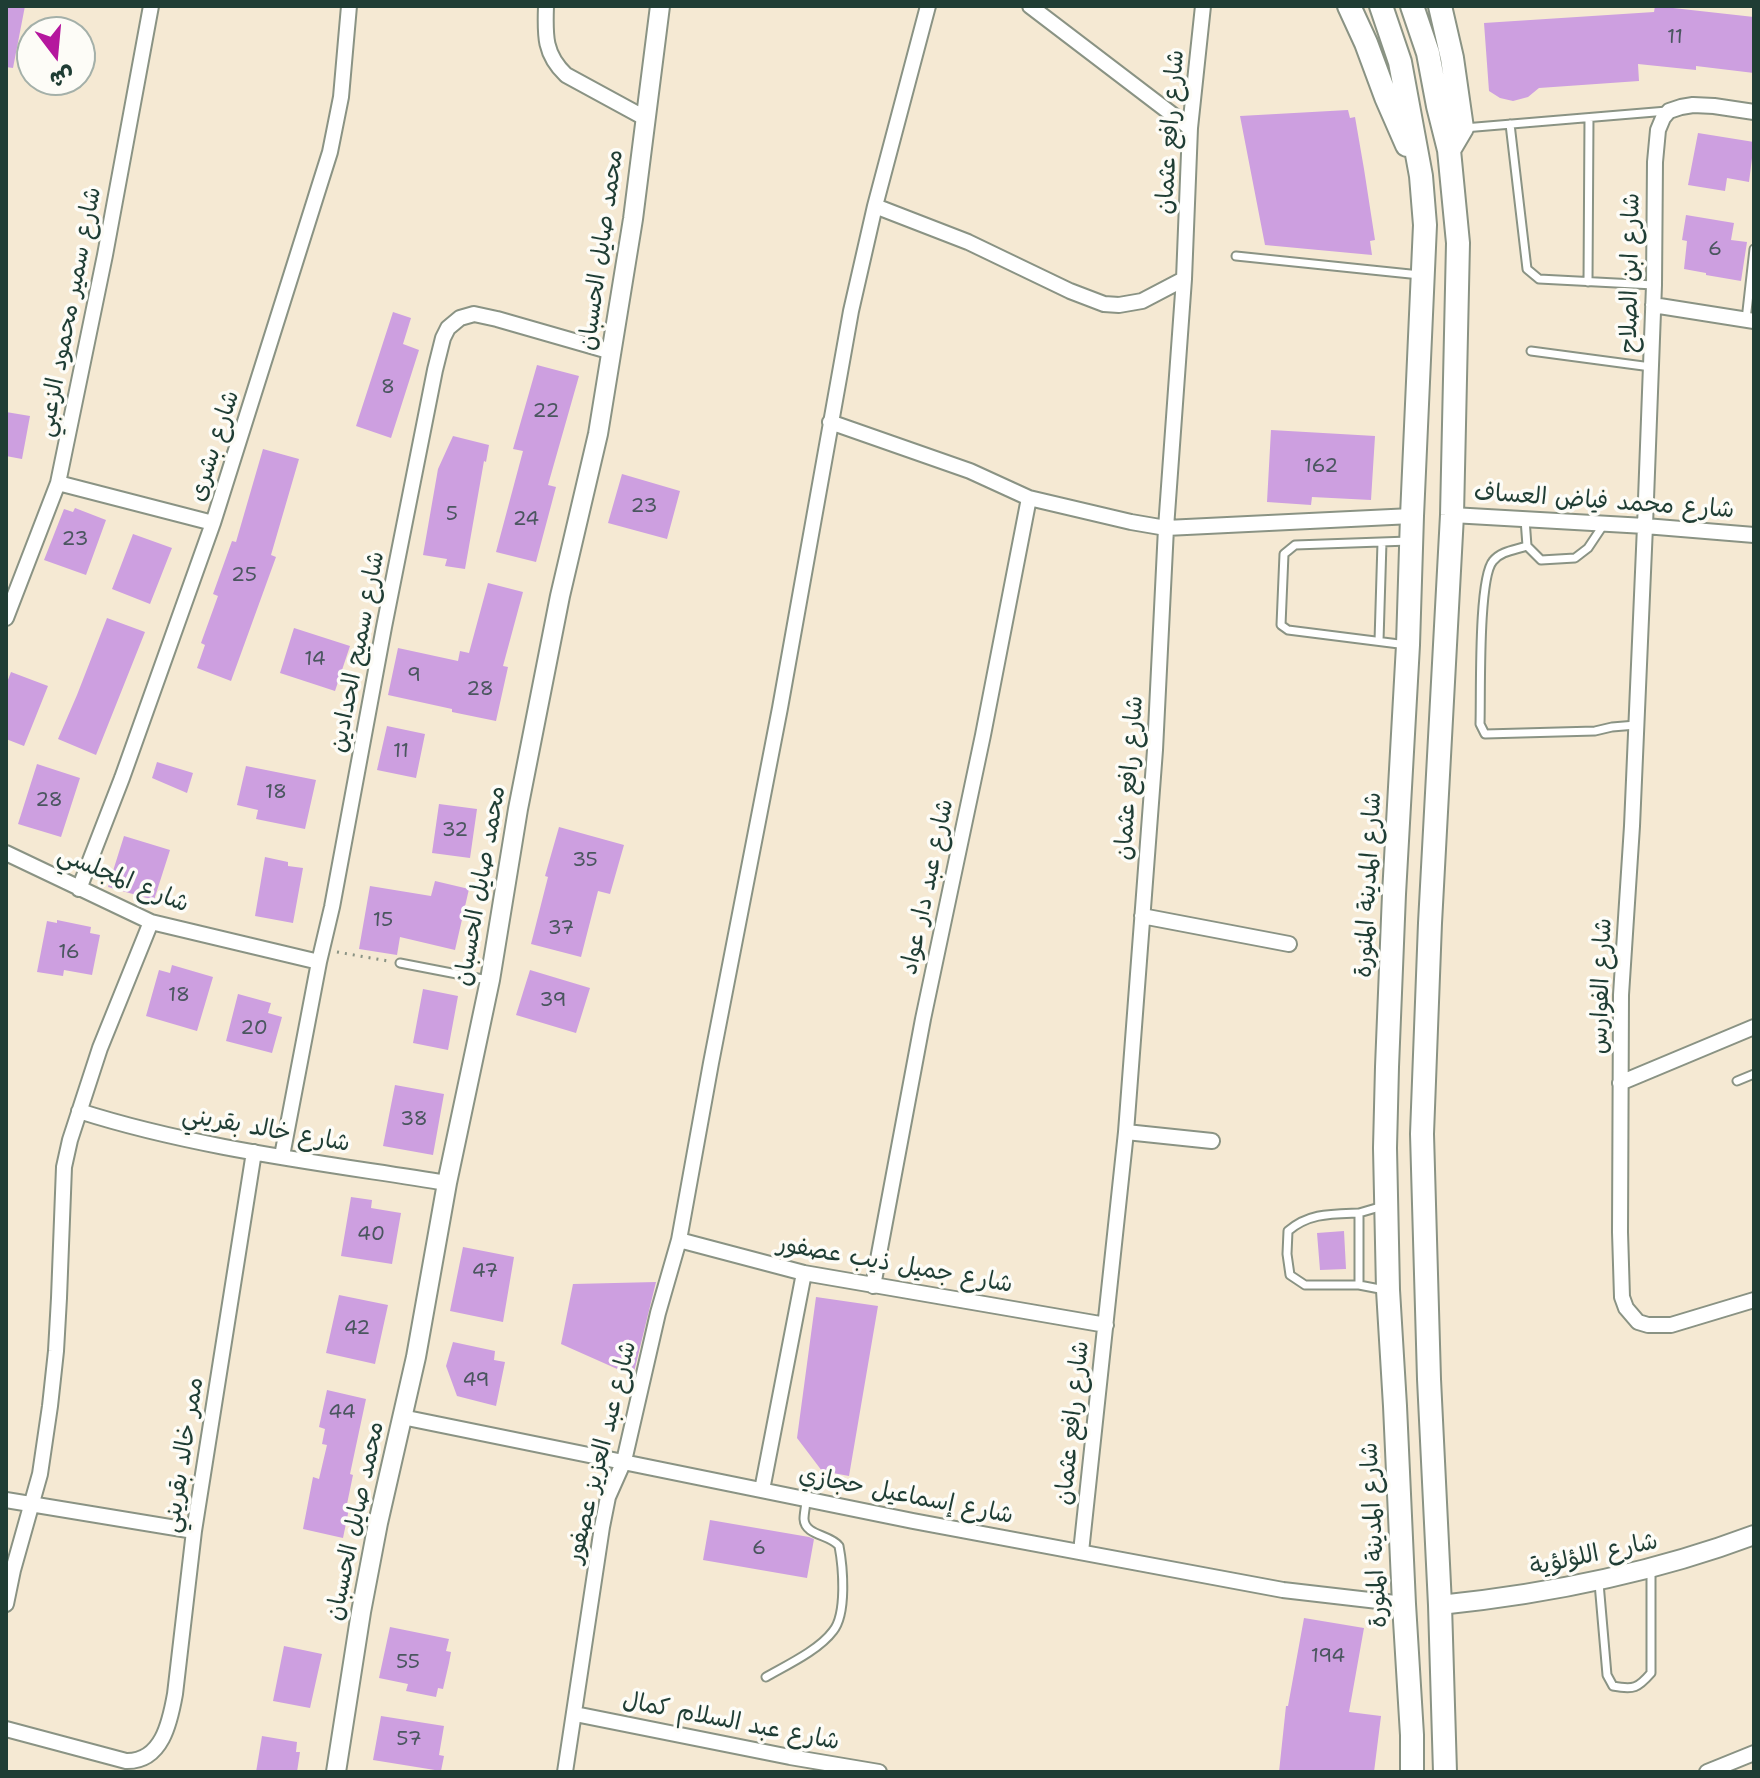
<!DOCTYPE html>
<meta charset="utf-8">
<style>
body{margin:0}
#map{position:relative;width:1760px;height:1778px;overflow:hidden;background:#f5e9d3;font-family:"Shantell Sans","Playpen Sans Arabic",sans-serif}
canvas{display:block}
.frame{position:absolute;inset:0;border:8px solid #1f3d34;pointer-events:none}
.north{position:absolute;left:16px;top:16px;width:80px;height:80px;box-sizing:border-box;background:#fdfcf7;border:2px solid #a4b0a9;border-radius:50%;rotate:164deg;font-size:22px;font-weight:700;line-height:32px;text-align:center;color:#1f3d34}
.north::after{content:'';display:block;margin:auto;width:28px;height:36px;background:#b5179e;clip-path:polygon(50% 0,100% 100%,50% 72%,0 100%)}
</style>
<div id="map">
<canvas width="1760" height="1778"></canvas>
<div class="frame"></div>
<div class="north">ش</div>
</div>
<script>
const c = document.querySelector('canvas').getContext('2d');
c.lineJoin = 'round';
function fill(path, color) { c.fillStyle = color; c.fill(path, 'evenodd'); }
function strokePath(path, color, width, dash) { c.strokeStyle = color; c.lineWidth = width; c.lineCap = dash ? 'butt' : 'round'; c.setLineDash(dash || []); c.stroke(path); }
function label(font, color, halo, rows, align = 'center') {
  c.font = font + ' "Shantell Sans","Playpen Sans Arabic",sans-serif'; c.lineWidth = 7; c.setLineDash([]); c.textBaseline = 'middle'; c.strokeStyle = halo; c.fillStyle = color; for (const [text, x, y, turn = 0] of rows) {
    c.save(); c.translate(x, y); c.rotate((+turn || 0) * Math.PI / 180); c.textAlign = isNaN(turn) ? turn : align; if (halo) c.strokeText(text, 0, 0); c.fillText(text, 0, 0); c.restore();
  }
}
const building = new Path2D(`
 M 6,6 L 25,6 L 13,68 L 6,67 Z
 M 1655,6 L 1754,17 L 1754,73 L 1696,66 L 1696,70 L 1638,64 L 1639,81 L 1539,88 L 1528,97 L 1513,101 L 1500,98 L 1489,91 L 1484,23 L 1654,12 Z
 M 1348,110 L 1350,118 L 1355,117 L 1364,169 L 1375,240 L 1370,241 L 1372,255 L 1265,245 L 1240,116 Z
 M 1698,133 L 1754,142 L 1749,182 L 1727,178 L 1725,191 L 1688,185 Z
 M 1686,215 L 1734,223 L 1731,240 L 1747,242 L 1741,281 L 1706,275 L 1706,273 L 1684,269 L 1687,241 L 1682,240 Z
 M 393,312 L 411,318 L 403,344 L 419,350 L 391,438 L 356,426 Z
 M 537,365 L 579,376 L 548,485 L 556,487 L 536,562 L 496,552 L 523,451 L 513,449 Z
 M 6,412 L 30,416 L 22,459 L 6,456 Z
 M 1271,430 L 1375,436 L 1371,500 L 1312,497 L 1311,505 L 1267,502 Z
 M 453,436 L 489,445 L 486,462 L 484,461 L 465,569 L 445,566 L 447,559 L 423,555 L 438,469 Z
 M 263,449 L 299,459 L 271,555 L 276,557 L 231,681 L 197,668 L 205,645 L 201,643 L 218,596 L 213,594 L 232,541 L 236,542 Z
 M 622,474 L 680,491 L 667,539 L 608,523 Z
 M 75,508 L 106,520 L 86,575 L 44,560 L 64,509 L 73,512 Z
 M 133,534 L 172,548 L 150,604 L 112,589 Z
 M 488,583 L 523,592 L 503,666 L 508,667 L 496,721 L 452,712 L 452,709 L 388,695 L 398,648 L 458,661 L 460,651 L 469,653 Z
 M 107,618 L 145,632 L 96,755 L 58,739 L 77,695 Z
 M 294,628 L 350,646 L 335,691 L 280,673 Z
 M 11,672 L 48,686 L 24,746 L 6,739 L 6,685 Z
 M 387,726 L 425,734 L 416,778 L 377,770 Z
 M 157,762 L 193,773 L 187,793 L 152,778 Z
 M 37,764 L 80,778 L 61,837 L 18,824 Z
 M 246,766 L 316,780 L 305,829 L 256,819 L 258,810 L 237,805 Z
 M 439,804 L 477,809 L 470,858 L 432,853 Z
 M 559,827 L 624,845 L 610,894 L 598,891 L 581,957 L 531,944 L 548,877 L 545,876 Z
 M 124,836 L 170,850 L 154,900 L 108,887 Z
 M 265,857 L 288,862 L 288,866 L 303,868 L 293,923 L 255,916 Z
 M 435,881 L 469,889 L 455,950 L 400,937 L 397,955 L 359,949 L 370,886 L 431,896 Z
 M 57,920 L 91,927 L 90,933 L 100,935 L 92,975 L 64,970 L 63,976 L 37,972 L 47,921 L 57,923 Z
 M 172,965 L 213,977 L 197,1031 L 146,1016 L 159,970 L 170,973 Z
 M 530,970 L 590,988 L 576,1033 L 516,1015 Z
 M 423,989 L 458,996 L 448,1050 L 413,1043 Z
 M 238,994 L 271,1003 L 268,1013 L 282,1017 L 272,1053 L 226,1041 Z
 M 395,1085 L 444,1094 L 433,1155 L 383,1146 Z
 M 351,1197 L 372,1200 L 371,1208 L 401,1213 L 392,1264 L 341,1256 Z
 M 1344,1231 L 1346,1269 L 1320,1270 L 1317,1233 Z
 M 463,1247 L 514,1257 L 503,1322 L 450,1311 Z
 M 656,1282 L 633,1376 L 561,1344 L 573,1284 Z
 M 339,1295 L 388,1305 L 375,1364 L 326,1353 Z
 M 816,1297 L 878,1306 L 849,1476 L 822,1471 L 797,1438 Z
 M 453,1342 L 495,1351 L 494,1360 L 505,1362 L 496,1406 L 457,1396 L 446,1366 Z
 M 327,1390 L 366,1399 L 350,1474 L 353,1475 L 347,1504 L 350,1504 L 343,1538 L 303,1529 L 313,1477 L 319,1479 L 327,1445 L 322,1444 L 325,1429 L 319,1427 Z
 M 710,1520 L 809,1537 L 814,1539 L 807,1578 L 703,1560 Z
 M 1304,1618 L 1364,1628 L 1349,1712 L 1381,1716 L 1374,1772 L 1279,1772 L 1286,1706 L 1288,1706 Z
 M 390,1627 L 449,1639 L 446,1651 L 451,1652 L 449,1663 L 443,1689 L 438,1688 L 436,1697 L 406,1691 L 408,1684 L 379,1678 Z
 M 284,1646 L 322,1654 L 310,1708 L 273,1701 Z
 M 381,1716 L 444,1726 L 439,1755 L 444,1756 L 441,1771 L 373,1760 Z
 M 262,1736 L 297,1742 L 296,1752 L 300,1752 L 297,1772 L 256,1772 Z`);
const path = new Path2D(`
 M 337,952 L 388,961`);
const service = new Path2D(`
 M 1510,124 L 1527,269 L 1539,279 L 1654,285
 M 1464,128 L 1667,111
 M 1236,256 L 1420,275
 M 1588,282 L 1589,118
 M 1746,320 L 1754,249
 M 1531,351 L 1651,367
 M 1525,519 L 1527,546 L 1541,560 L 1575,558 L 1588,548 L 1604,524
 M 1527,546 C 1515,550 1501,551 1493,561 C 1478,578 1481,695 1480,724 L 1485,734 L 1595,731 L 1612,727 L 1636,725
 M 1379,641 L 1382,542
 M 1407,645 L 1288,630 L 1281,625 L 1284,554 L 1295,545 L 1409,541
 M 400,963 L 488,980
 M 1737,1081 L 1754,1074
 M 1383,1206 L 1359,1213 L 1359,1285 L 1385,1290
 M 1359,1213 C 1331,1214 1309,1213 1288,1231 L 1287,1254 L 1290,1275 L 1305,1285 L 1359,1285
 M 1599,1583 L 1607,1675 L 1613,1686 C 1634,1690 1638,1688 1651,1673 L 1651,1569
 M 766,1677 C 787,1665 819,1650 833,1631 C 847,1614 843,1567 839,1546 C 830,1534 805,1536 804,1519 C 804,1513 806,1506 806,1499`);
const minor = new Path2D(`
 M 546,6 C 545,35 544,54 566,75 L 645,118
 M 1030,6 L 1190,128
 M 1754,112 L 1714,106 L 1693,105 L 1681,107 L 1669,111 L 1663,118 L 1658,130 L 1655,162 L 1654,285 L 1645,526 L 1632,826 L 1621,995 L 1620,1232 L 1622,1297 L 1626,1308 L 1638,1322 L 1648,1325 L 1671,1325 L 1754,1300
 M 875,206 L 968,242 L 1070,291 L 1104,304 L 1119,305 L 1142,301 L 1184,279
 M 1653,305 L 1754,321
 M 830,422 L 970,471 L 1029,498 L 1131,522 L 1166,528 L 1412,516
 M 58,483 L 213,523
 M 1452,515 L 1645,526 L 1754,535
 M 6,618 L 58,483 L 105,255 L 151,6
 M 6,853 L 151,922 L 319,962
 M 79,889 L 122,778 L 213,523 L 330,152 L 341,97 L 349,6
 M 1142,916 L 1289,944
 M 1620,1083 L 1754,1027
 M 79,1111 C 198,1149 324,1163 447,1183
 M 1126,1132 L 1212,1141
 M 282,1156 L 319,962 L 332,907 L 384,627 L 435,370 L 443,338 L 448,328 L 460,318 L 474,314 L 497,319 L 612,352
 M 679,1240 L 804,1273 L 1106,1325
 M 873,1286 L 923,1019 L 983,735 L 1029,498
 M 402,1417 L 913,1521 L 1283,1590 L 1404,1604
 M 762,1490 L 804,1273
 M 6,1500 L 194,1531
 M 1081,1552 L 1126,1132 L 1155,750 L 1166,528 L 1184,279 L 1190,128 L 1203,6
 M 6,1604 L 13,1570 L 40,1474 L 50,1406 L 56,1351 L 59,1298 L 64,1167 L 70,1140 L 100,1048 L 151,922
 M 575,1714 L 790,1757 L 879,1772
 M 6,1729 L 126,1761 C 162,1762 170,1722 175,1694 L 194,1531 L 254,1152
 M 565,1772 L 602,1527 L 608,1497 L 624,1461 L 658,1313 L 679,1240 L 711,1063 L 780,708 L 851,311 L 875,206 L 928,6
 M 1707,1772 L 1754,1753`);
const tertiary = new Path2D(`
 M 1440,1605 C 1547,1594 1653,1573 1754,1535
 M 336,1772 L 361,1612 L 378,1523 L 416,1357 L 447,1183 L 490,980 L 518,809 L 560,596 L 598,434 L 633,219 L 660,6`);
const secondary = new Path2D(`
 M 1349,6 L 1366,43 L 1386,97 L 1407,145
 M 1381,6 L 1400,62 L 1421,176 L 1425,225 L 1412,516 L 1408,645 L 1394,894 L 1387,1067 L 1385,1148 L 1388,1290 L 1395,1406 L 1404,1604 L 1412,1735 L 1412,1772
 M 1412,6 L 1428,53 L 1438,106 L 1449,150 L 1458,243 L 1452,515 L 1430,923 L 1422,1134 L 1429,1379 L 1440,1605 L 1445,1772
 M 1440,6 L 1452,58 L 1462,128 L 1449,150`);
const numberNames = [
 ["11",1675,38],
 ["6",1715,250],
 ["8",388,388],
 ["22",546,412],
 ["162",1321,467],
 ["23",644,507],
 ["5",452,515],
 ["24",526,520],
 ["23",75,540],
 ["25",244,576],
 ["14",315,660],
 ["9",414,676],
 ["28",480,690],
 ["11",401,752],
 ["18",276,793],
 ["28",49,801],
 ["32",455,831],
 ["35",585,861],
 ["15",383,921],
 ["37",561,929],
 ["16",69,953],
 ["18",179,996],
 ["39",553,1001],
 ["20",254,1029],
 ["38",414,1120],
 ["40",371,1235],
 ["47",485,1272],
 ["42",357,1329],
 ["49",476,1381],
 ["44",342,1413],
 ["6",759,1549],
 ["194",1328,1657],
 ["55",408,1663],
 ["57",409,1740]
];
const streetNames = [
 ["شارع رافع عثمان",1171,132,-86],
 ["محمد صايل الحسبان",602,250,-82],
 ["شارع ابن الصلاح",1631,273,-89],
 ["شارع سمير محمود الزعبي",70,312,-79],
 ["شارع بشرى",215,446,-72],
 ["شارع محمد فياض العساف",1604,502,4],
 ["شارع سميح الحدادين",358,652,-79],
 ["شارع رافع عثمان",1130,778,-86],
 ["شارع المجلسي",123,880,22],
 ["شارع المدينة المنورة",1369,885,-87],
 ["محمد صايل الحسبان",481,886,-80],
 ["شارع عبد دار عواد",928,887,-78],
 ["شارع الفوارس",1602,986,-88],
 ["شارع خالد بقريني",266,1130,10],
 ["شارع جميل ذيب عصفور",895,1265,10],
 ["شارع رافع عثمان",1073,1423,-84],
 ["شارع عبد العزيز عصفور",602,1452,-76],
 ["ممر خالد بقريني",184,1455,-81],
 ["شارع إسماعيل حجازي",906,1496,11],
 ["محمد صايل الحسبان",356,1521,-78],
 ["شارع المدينة المنورة",1375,1535,-93],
 ["شارع اللؤلؤية",1594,1555,-12],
 ["شارع عبد السلام كمال",731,1722,11]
];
fill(building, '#cd9fe0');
strokePath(service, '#8a9384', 11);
strokePath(minor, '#8a9384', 18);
strokePath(tertiary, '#8a9384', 22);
strokePath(secondary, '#8a9384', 26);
strokePath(path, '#8a9384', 3, [2, 6]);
strokePath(service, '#fff', 7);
strokePath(minor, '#fff', 14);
strokePath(tertiary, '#fff', 18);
strokePath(secondary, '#fff', 22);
label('20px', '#4a565f', null, numberNames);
label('24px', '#1f3d34', '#fdfcf7', streetNames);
</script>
